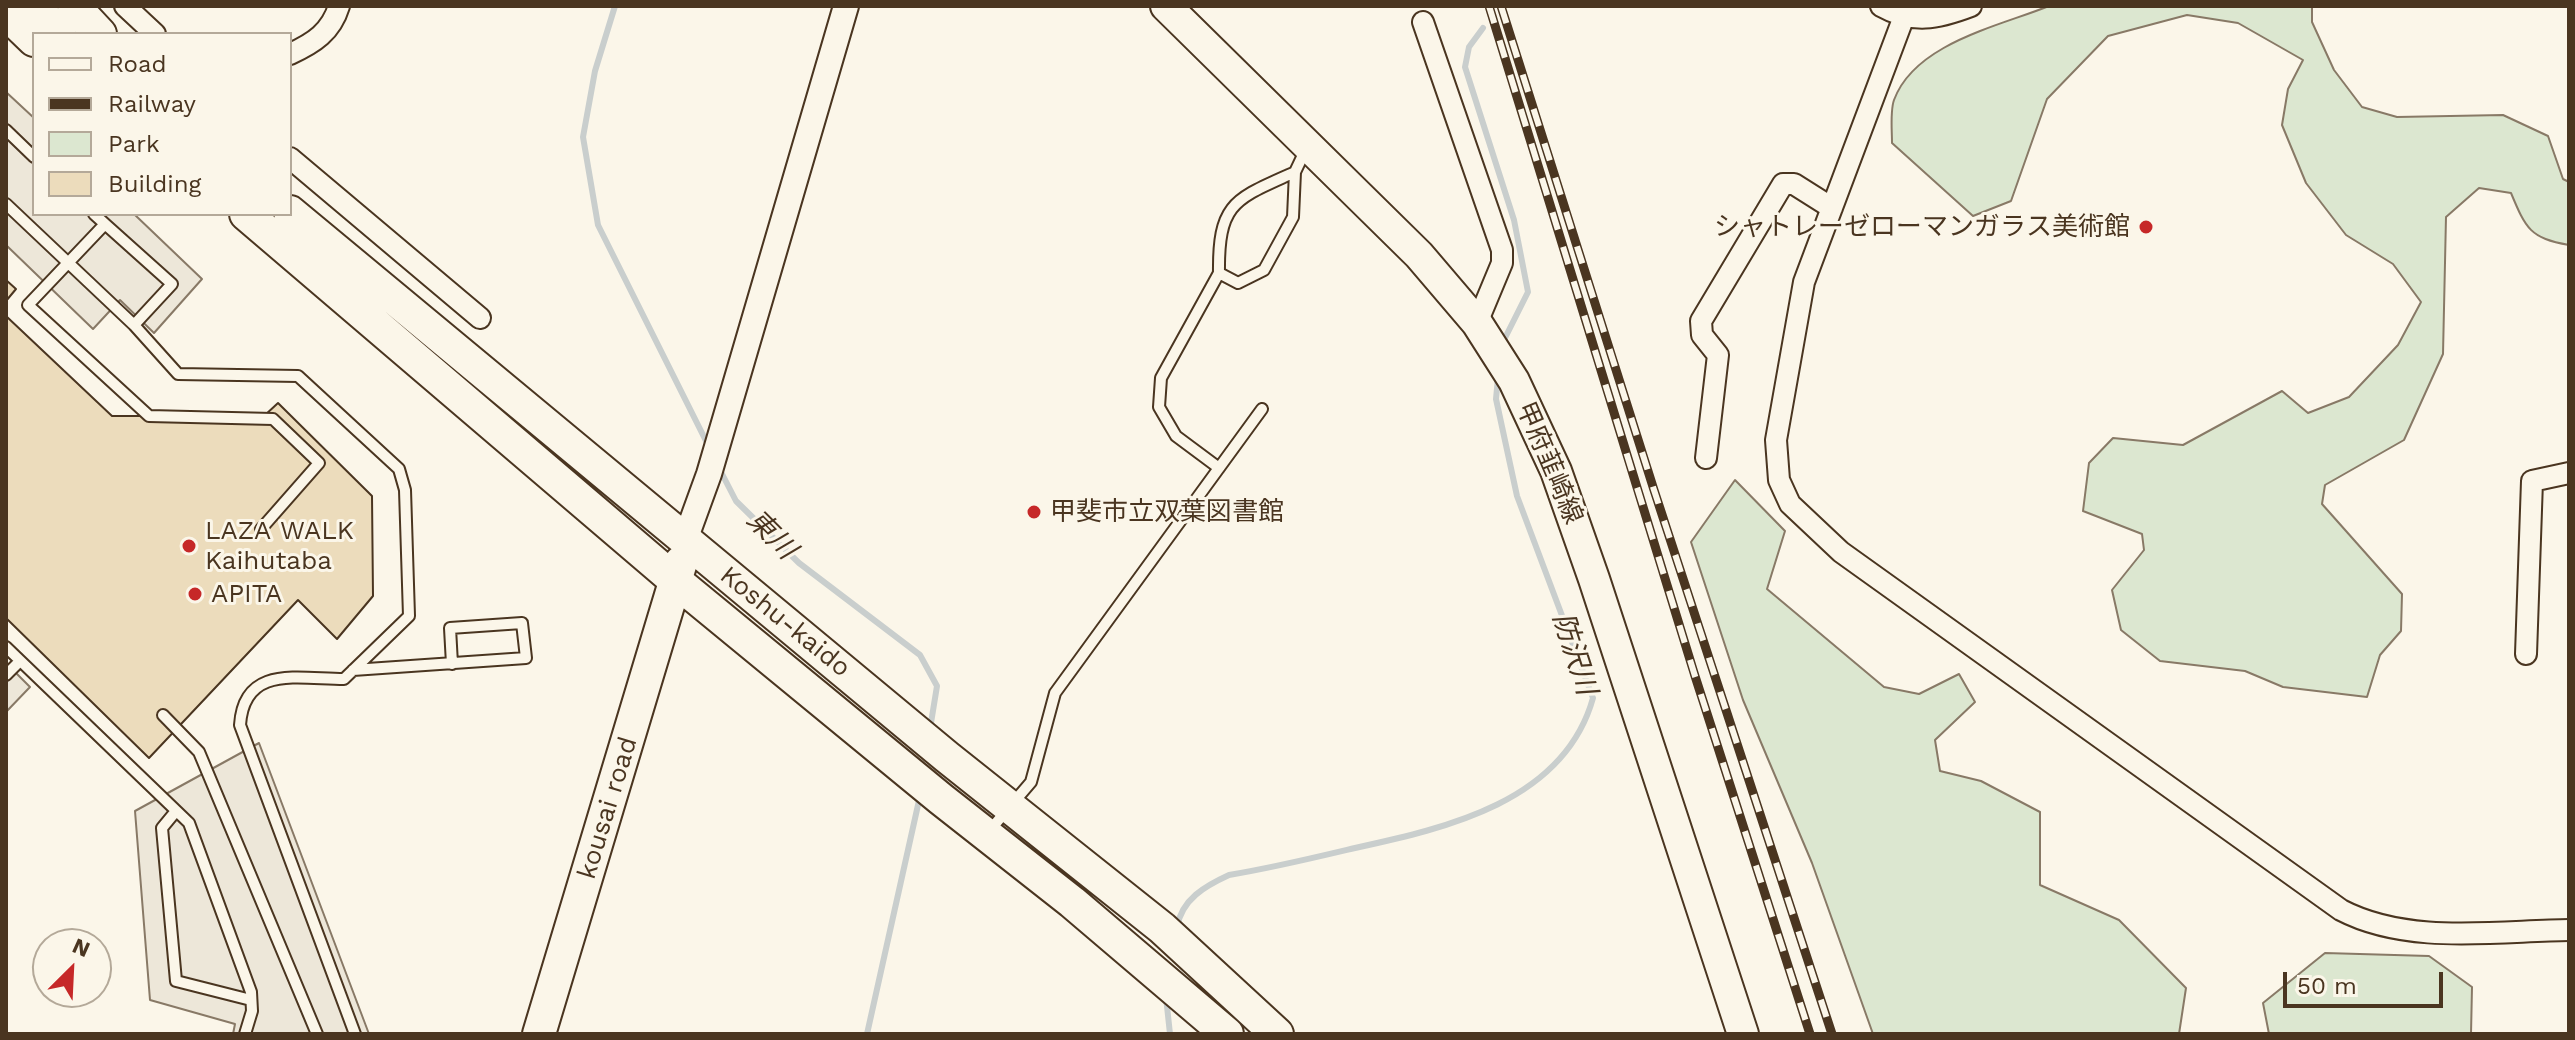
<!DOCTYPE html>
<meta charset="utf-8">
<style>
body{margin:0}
#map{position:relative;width:2575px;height:1040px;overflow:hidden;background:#fbf6e9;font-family:"Work Sans",sans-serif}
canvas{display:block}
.frame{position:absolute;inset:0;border:8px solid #4a3520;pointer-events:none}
.legend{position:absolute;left:32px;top:32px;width:260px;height:184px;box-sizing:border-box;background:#fbf6e9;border:2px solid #b4a999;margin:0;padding:10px 14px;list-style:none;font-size:24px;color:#4a3520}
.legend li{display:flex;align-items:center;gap:16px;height:40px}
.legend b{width:40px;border:2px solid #b4a999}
.north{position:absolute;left:32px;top:928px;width:80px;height:80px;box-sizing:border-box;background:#fbf6e9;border:2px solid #b4a999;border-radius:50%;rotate:24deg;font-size:22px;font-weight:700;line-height:32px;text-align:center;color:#4a3520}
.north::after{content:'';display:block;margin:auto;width:28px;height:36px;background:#c62828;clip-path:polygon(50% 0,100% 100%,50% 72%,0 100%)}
.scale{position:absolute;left:2283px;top:972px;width:160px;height:36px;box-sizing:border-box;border:4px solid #4a3520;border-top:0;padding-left:10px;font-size:24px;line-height:28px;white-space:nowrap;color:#4a3520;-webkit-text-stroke:6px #fbf6e9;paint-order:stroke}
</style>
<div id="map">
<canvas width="2575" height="1040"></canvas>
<div class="frame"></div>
<ul class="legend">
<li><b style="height:10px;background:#fbf6e9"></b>Road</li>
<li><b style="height:10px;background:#4a3520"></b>Railway</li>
<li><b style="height:22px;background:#dce7d0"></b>Park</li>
<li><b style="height:22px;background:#ecdcbc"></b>Building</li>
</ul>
<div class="north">N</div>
<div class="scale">50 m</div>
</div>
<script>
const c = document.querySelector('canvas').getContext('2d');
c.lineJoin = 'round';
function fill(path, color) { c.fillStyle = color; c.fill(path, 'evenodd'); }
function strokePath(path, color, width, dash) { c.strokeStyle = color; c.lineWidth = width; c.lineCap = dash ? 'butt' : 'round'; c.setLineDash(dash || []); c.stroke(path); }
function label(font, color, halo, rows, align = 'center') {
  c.font = font + ' "Work Sans","Noto Sans JP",sans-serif'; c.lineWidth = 6; c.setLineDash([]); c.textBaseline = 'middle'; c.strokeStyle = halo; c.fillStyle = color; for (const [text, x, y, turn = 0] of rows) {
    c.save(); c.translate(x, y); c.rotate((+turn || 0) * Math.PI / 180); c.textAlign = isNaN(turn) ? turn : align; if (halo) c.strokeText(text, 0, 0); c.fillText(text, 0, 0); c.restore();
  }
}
const green = new Path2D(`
 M 2049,6 L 2312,6 L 2312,22 L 2334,70 L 2362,107 L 2397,117 L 2503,115 L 2548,136 L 2563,179 L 2569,182 L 2569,245 C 2530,238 2526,229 2511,193 L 2479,188 L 2446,217 L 2443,354 L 2404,440 L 2325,485 L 2322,504 L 2402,594 L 2401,631 L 2380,655 L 2367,697 L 2283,687 L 2245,671 L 2160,661 L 2121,630 L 2112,590 L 2144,550 L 2142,534 L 2083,511 L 2089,463 L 2113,438 L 2183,445 L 2282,391 L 2308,413 L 2349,397 L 2398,345 L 2421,302 L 2393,264 L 2346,235 L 2306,183 L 2282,125 L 2288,89 L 2303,60 L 2238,23 L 2187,15 L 2108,36 L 2047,99 L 2011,201 L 1973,216 L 1892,143 C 1892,130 1890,111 1894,100 C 1915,43 2000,26 2049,6 Z
 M 1735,480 L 1785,531 L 1767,589 L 1884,687 L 1919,694 L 1959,674 L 1975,702 L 1935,740 L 1940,771 L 1981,781 L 2040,812 L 2040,885 L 2119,920 L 2186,988 L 2179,1034 L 1873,1034 L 1812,863 L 1743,700 L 1691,542 Z
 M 2325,953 L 2429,956 L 2472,987 L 2471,1034 L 2269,1034 L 2263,1003 Z`);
const parking = new Path2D(`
 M 6,92 L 34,118 L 34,214 L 134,214 L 202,279 L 154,333 L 120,300 L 93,329 L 6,245 Z
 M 6,663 L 30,687 L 6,712 Z
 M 259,743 L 369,1034 L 233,1034 L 235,1024 L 150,1000 L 135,811 Z`);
const stream = new Path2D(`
 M 615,6 L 595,71 L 583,137 L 598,225 L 709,447
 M 1483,28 L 1469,47 L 1465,67 L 1514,220 L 1528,292 L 1502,344
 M 719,468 L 736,501 L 799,563 L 920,655 L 937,686 L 930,729
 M 1177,927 C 1182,899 1205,886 1229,875 C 1272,868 1313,858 1355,848 C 1446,828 1564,802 1593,698 L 1517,496 L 1496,399 L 1498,378
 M 1166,997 L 1170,1034
 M 867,1034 L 920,796`);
const building = new Path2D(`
 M 6,280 L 16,289 L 6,301 Z
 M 6,316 L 112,416 L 264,416 L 278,403 L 372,496 L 373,596 L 337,639 L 298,600 L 149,758 L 6,618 Z`);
const service = new Path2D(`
 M 6,130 L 34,157
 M 1295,172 C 1236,199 1218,201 1219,273 L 1238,283 L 1264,270 L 1293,217 L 1295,172 L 1305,151
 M 6,204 L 134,325 L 178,374 L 298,376 L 399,469 L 405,490 L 409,616 L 344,679 C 299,679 244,664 240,725 L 355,1034
 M 94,214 L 105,224 L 28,305 L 149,416 L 273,419 L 319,463 L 261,529
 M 105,224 L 172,284 L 134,325
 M 1219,468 L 1176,436 L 1159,407 L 1161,378 L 1219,273
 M 6,647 L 189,823 L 251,992 L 252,1011 L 245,1034
 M 353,670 L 526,658 L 522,623 L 450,628 L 452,664
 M 6,675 L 20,661
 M 163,715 L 199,752 L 317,1034
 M 176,811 L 162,828 L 176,981 L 251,1000
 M 990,830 L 1031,782 L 1055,693 L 1262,409`);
const minor = new Path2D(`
 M 125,6 L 155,34
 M 1881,6 C 1913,24 1937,19 1971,6
 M 1903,19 L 1804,282 L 1776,440 L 1779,480 L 1790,504 L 1841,552 L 2341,910 C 2408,945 2495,931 2569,930
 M 1423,22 L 1502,250 L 1502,263 L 1477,323
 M 290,54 C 314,43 331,32 339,6
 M 290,158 L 480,318
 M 1706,458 L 1718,355 L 1702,335 L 1701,321 L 1783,184 L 1794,184 L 1832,208
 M 2526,654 L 2532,481 L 2569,473`);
const tertiary = new Path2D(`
 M 685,540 L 709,474 L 846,6`);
const primary = new Path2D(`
 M 1166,6 L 1419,255 L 1477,323 L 1514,381 L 1556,471 L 1594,579 L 1743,1034`);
const trunk = new Path2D(`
 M 34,6 L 60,34
 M 74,6 L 100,34
 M 6,13 L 34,40
 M 290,212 L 947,757 L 1162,928 L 1277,1034
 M 246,214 L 677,582 L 941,799 L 1072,902 L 1227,1034
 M 539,1034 L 681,562`);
const rail = new Path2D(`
 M 1489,6 L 1695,676 L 1810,1034
 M 1501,6 L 1654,490 L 1832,1034`);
const markers = [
 [2146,227,8,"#c62828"],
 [1034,512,8,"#c62828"],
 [189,546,8,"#c62828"],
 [195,594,8,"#c62828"]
];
const poiNames = [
 ["シャトレーゼローマンガラス美術館",2130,227,"right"],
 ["甲斐市立双葉図書館",1050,512],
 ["LAZA WALK",205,531],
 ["Kaihutaba",205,561],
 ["APITA",211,594]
];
const streetNames = [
 ["甲府韮崎線",1549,463,67],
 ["Koshu-kaido",785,622,39],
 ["kousai road",608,808,-73]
];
const waterNames = [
 ["東川",771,535,45],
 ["防沢川",1574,654,72]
];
fill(green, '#dce7d0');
strokePath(green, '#887966', 2);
fill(parking, '#ede7d9');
strokePath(parking, '#887966', 2);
strokePath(stream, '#c9cecd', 6);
fill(building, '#ecdcbc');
strokePath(building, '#4a3520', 2);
strokePath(service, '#4a3520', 14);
strokePath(minor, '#4a3520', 24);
strokePath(tertiary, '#4a3520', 28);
strokePath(primary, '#4a3520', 34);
strokePath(trunk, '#4a3520', 36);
strokePath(service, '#fbf6e9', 10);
strokePath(minor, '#fbf6e9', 20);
strokePath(tertiary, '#fbf6e9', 24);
strokePath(primary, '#fbf6e9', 30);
strokePath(trunk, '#fbf6e9', 32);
strokePath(rail, '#4a3520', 9);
strokePath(rail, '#fbf6e9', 6, [18]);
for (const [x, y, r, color] of markers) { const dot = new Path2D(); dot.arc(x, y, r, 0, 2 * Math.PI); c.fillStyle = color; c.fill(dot); strokePath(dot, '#fbf6e9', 3); }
label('26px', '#4a3520', '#fbf6e9', poiNames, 'left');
label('26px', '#4a3520', '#fbf6e9', streetNames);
label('italic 28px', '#4a3520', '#fbf6e9', waterNames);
</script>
